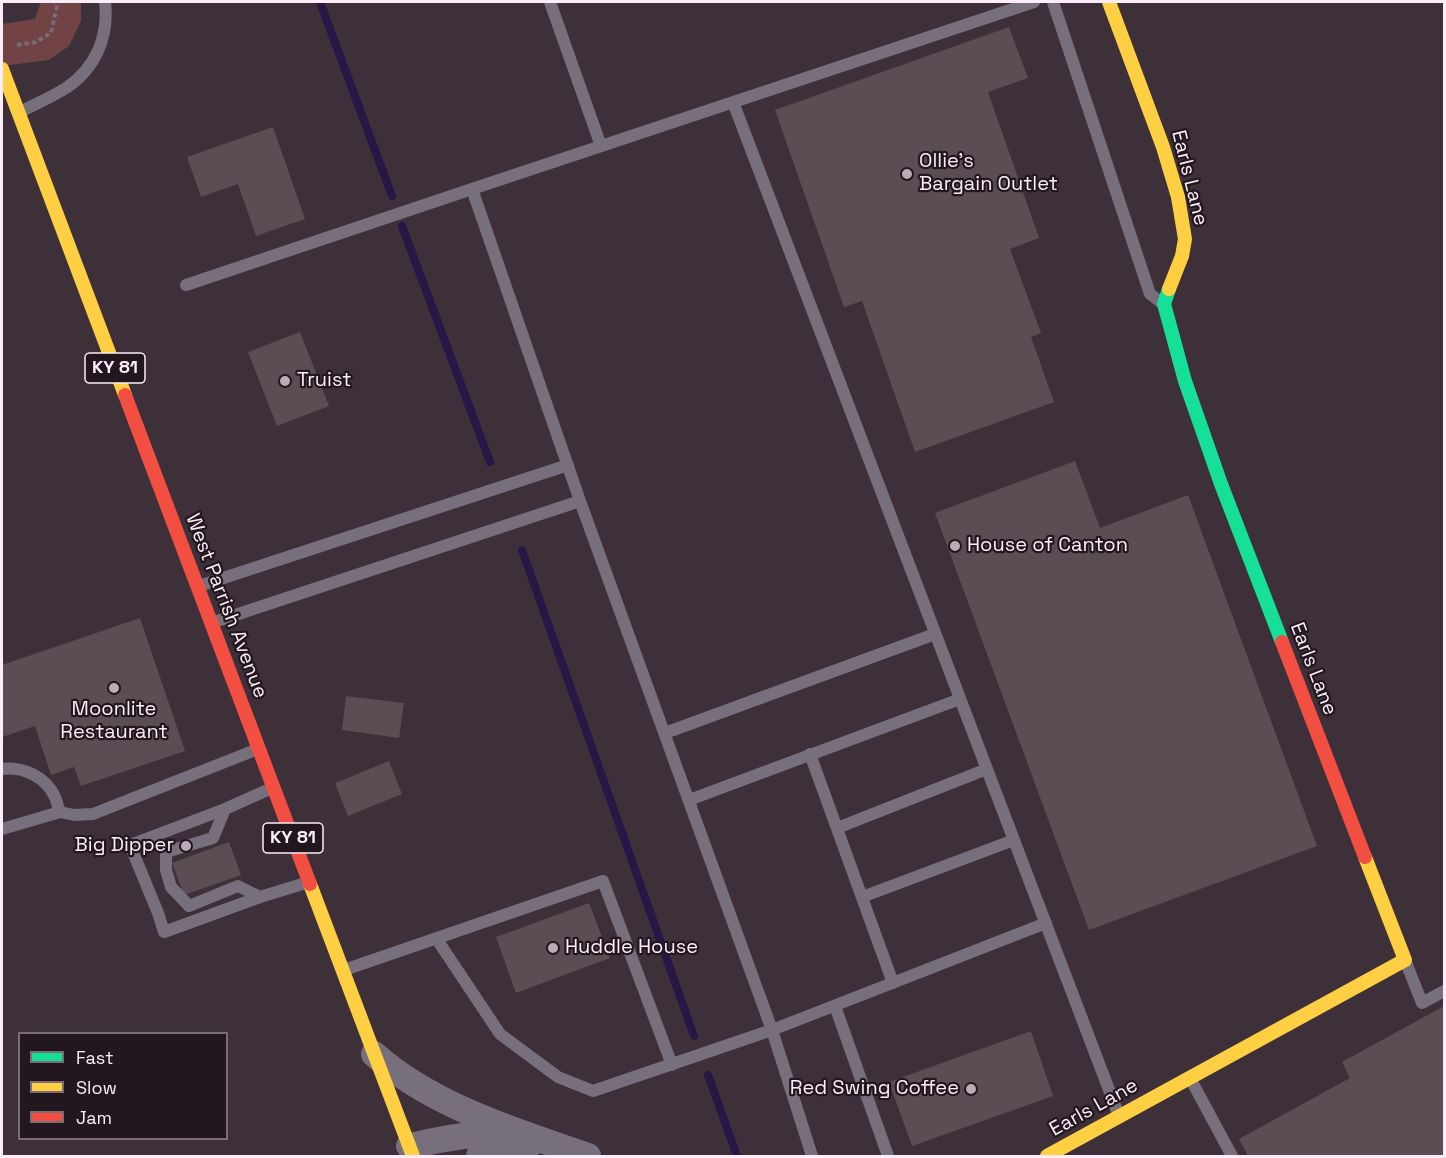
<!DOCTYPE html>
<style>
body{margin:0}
#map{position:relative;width:1446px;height:1158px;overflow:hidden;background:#3d3039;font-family:"Space Grotesk",sans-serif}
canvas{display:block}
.frame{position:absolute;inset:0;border:3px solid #fdedf8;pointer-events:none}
.legend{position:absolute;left:18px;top:1032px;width:210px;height:108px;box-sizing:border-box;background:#22171f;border:2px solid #7a6d76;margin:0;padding:8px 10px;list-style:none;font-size:18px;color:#fdedf8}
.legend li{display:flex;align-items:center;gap:12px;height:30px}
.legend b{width:30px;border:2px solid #7a6d76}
</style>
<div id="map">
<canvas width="1446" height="1158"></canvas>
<div class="frame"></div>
<ul class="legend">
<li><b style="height:8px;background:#16e098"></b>Fast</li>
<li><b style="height:8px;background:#ffcf43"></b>Slow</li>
<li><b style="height:8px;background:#f24e42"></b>Jam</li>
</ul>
</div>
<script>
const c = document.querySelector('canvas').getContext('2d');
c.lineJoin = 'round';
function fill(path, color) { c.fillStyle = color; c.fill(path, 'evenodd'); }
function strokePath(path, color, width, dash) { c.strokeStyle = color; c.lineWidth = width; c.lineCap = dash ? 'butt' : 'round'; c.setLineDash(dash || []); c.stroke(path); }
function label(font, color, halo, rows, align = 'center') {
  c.font = font + ' "Space Grotesk",sans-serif'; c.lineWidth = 4.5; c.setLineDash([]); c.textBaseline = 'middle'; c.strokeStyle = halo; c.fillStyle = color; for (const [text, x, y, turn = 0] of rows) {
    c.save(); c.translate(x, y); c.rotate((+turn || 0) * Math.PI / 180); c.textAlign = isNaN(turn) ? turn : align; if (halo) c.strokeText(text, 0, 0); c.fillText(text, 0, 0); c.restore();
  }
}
const green = new Path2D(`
 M 41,2 L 81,2 L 81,21 L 69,46 L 49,60 L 2,66 L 2,24 L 35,19 Z`);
const stream = new Path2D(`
 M 320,2 L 392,196
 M 402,226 L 490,462
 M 522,550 L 694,1036
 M 708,1075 L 737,1156`);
const building = new Path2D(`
 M 1009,27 L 1028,78 L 988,92 L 1039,238 L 1010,249 L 1041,333 L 1031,337 L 1054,402 L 915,452 L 862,301 L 844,307 L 775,110 Z
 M 273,127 L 305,219 L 256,236 L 238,184 L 201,197 L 187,157 Z
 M 300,332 L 329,406 L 277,426 L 248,352 Z
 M 1075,461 L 1100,528 L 1188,495 L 1317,846 L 1089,930 L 935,513 Z
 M 140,618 L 185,751 L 81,786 L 74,767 L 51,775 L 35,726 L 2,737 L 2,665 Z
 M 346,696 L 404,703 L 399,738 L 342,730 Z
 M 389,761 L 402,794 L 348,816 L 335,783 Z
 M 229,842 L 241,875 L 184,895 L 172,863 Z
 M 589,903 L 610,958 L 516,993 L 496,937 Z
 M 1444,1006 L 1444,1156 L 1248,1156 L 1239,1139 L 1350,1078 L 1342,1062 Z
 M 1031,1031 L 1053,1096 L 912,1146 L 889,1082 Z`);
const path = new Path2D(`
 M 17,45 L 36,42 L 51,33 L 57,6 L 55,2`);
const lane = new Path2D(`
 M 550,2 L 601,146
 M 1053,2 L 1150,294 L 1162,303
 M 733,102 L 1119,1116
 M 20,112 C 35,104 52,97 66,88 C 96,68 109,36 105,2
 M 186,285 L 472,189
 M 199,586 L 568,465
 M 211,623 L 580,501
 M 665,733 L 935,634
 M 810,754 L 893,983
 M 2,769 C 23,766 46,777 55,797 C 57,802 58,807 60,812
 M 272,788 L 225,809 L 130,845 L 158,913 L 164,932 L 260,897 L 309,882
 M 689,800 L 960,699
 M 225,809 L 213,838 L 166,852 L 166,870 L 171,887 L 189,906 L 238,886 L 260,897
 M 837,828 L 987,769
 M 2,829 L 60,812 L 74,815 L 93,814 L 258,749
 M 862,897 L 1014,840
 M 436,938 L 500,1034 L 558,1077 L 593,1091 L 772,1030 L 1046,923
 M 1405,960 L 1422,1003 L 1444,991
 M 344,970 L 603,881 L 672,1065
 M 835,1006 L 888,1156
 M 1190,1078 L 1232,1156
 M 812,1156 L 772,1030 L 580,501 L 472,189 L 1034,2`);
const street = new Path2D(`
 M 374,1054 C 432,1106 516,1131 588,1156
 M 409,1146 C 444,1139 481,1130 516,1136
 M 479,1156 L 532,1143`);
const fast = new Path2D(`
 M 1169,289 L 1164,304 L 1185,381 L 1221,484 L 1282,642`);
const slow = new Path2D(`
 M 1109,2 L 1163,147 L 1178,197 L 1185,239 L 1182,256 L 1169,289
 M 2,69 L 125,395
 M 310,884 L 413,1156
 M 1047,1156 L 1405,960 L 1365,857`);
const jam = new Path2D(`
 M 125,395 L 310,884
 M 1282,642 L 1365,857`);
const markers = [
 [907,174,6,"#baabb5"],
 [285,381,6,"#baabb5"],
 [955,546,6,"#baabb5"],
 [114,688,6,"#baabb5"],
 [186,846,6,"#baabb5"],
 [553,948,6,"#baabb5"],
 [971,1089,6,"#baabb5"]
];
const shields = [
 [115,368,60],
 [293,838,60]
];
const shieldNames = [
 ["KY 81",115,368],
 ["KY 81",293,838]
];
const poiNames = [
 ["Ollie's",919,162],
 ["Bargain Outlet",919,185],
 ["Truist",297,381],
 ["House of Canton",967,546],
 ["Moonlite",114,710,"center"],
 ["Restaurant",114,733,"center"],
 ["Big Dipper",174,846,"right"],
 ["Huddle House",565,948],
 ["Red Swing Coffee",959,1089,"right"]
];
const streetNames = [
 ["Earls Lane",1189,178,76],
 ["West Parrish Avenue",226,606,69],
 ["Earls Lane",1313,669,69],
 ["Earls Lane",1094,1108,-29]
];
fill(green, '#714344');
strokePath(stream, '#261746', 8);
fill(building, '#5a4e54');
strokePath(path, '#766c76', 4, [4.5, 3]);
strokePath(lane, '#786f7c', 12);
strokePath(street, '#786f7c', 26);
strokePath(fast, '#16e098', 14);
strokePath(slow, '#ffcf43', 14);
strokePath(jam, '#f24e42', 14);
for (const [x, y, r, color] of markers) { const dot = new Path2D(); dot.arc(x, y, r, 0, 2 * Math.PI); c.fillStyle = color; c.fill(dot); strokePath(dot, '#22171f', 2); }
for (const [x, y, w] of shields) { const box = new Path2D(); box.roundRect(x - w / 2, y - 15, w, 30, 4.5); c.fillStyle = '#22171f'; c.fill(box); strokePath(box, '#fdedf8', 1.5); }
label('bold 18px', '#fdedf8', null, shieldNames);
label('20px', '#fdedf8', '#22171f', poiNames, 'left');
label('20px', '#fdedf8', '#22171f', streetNames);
</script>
